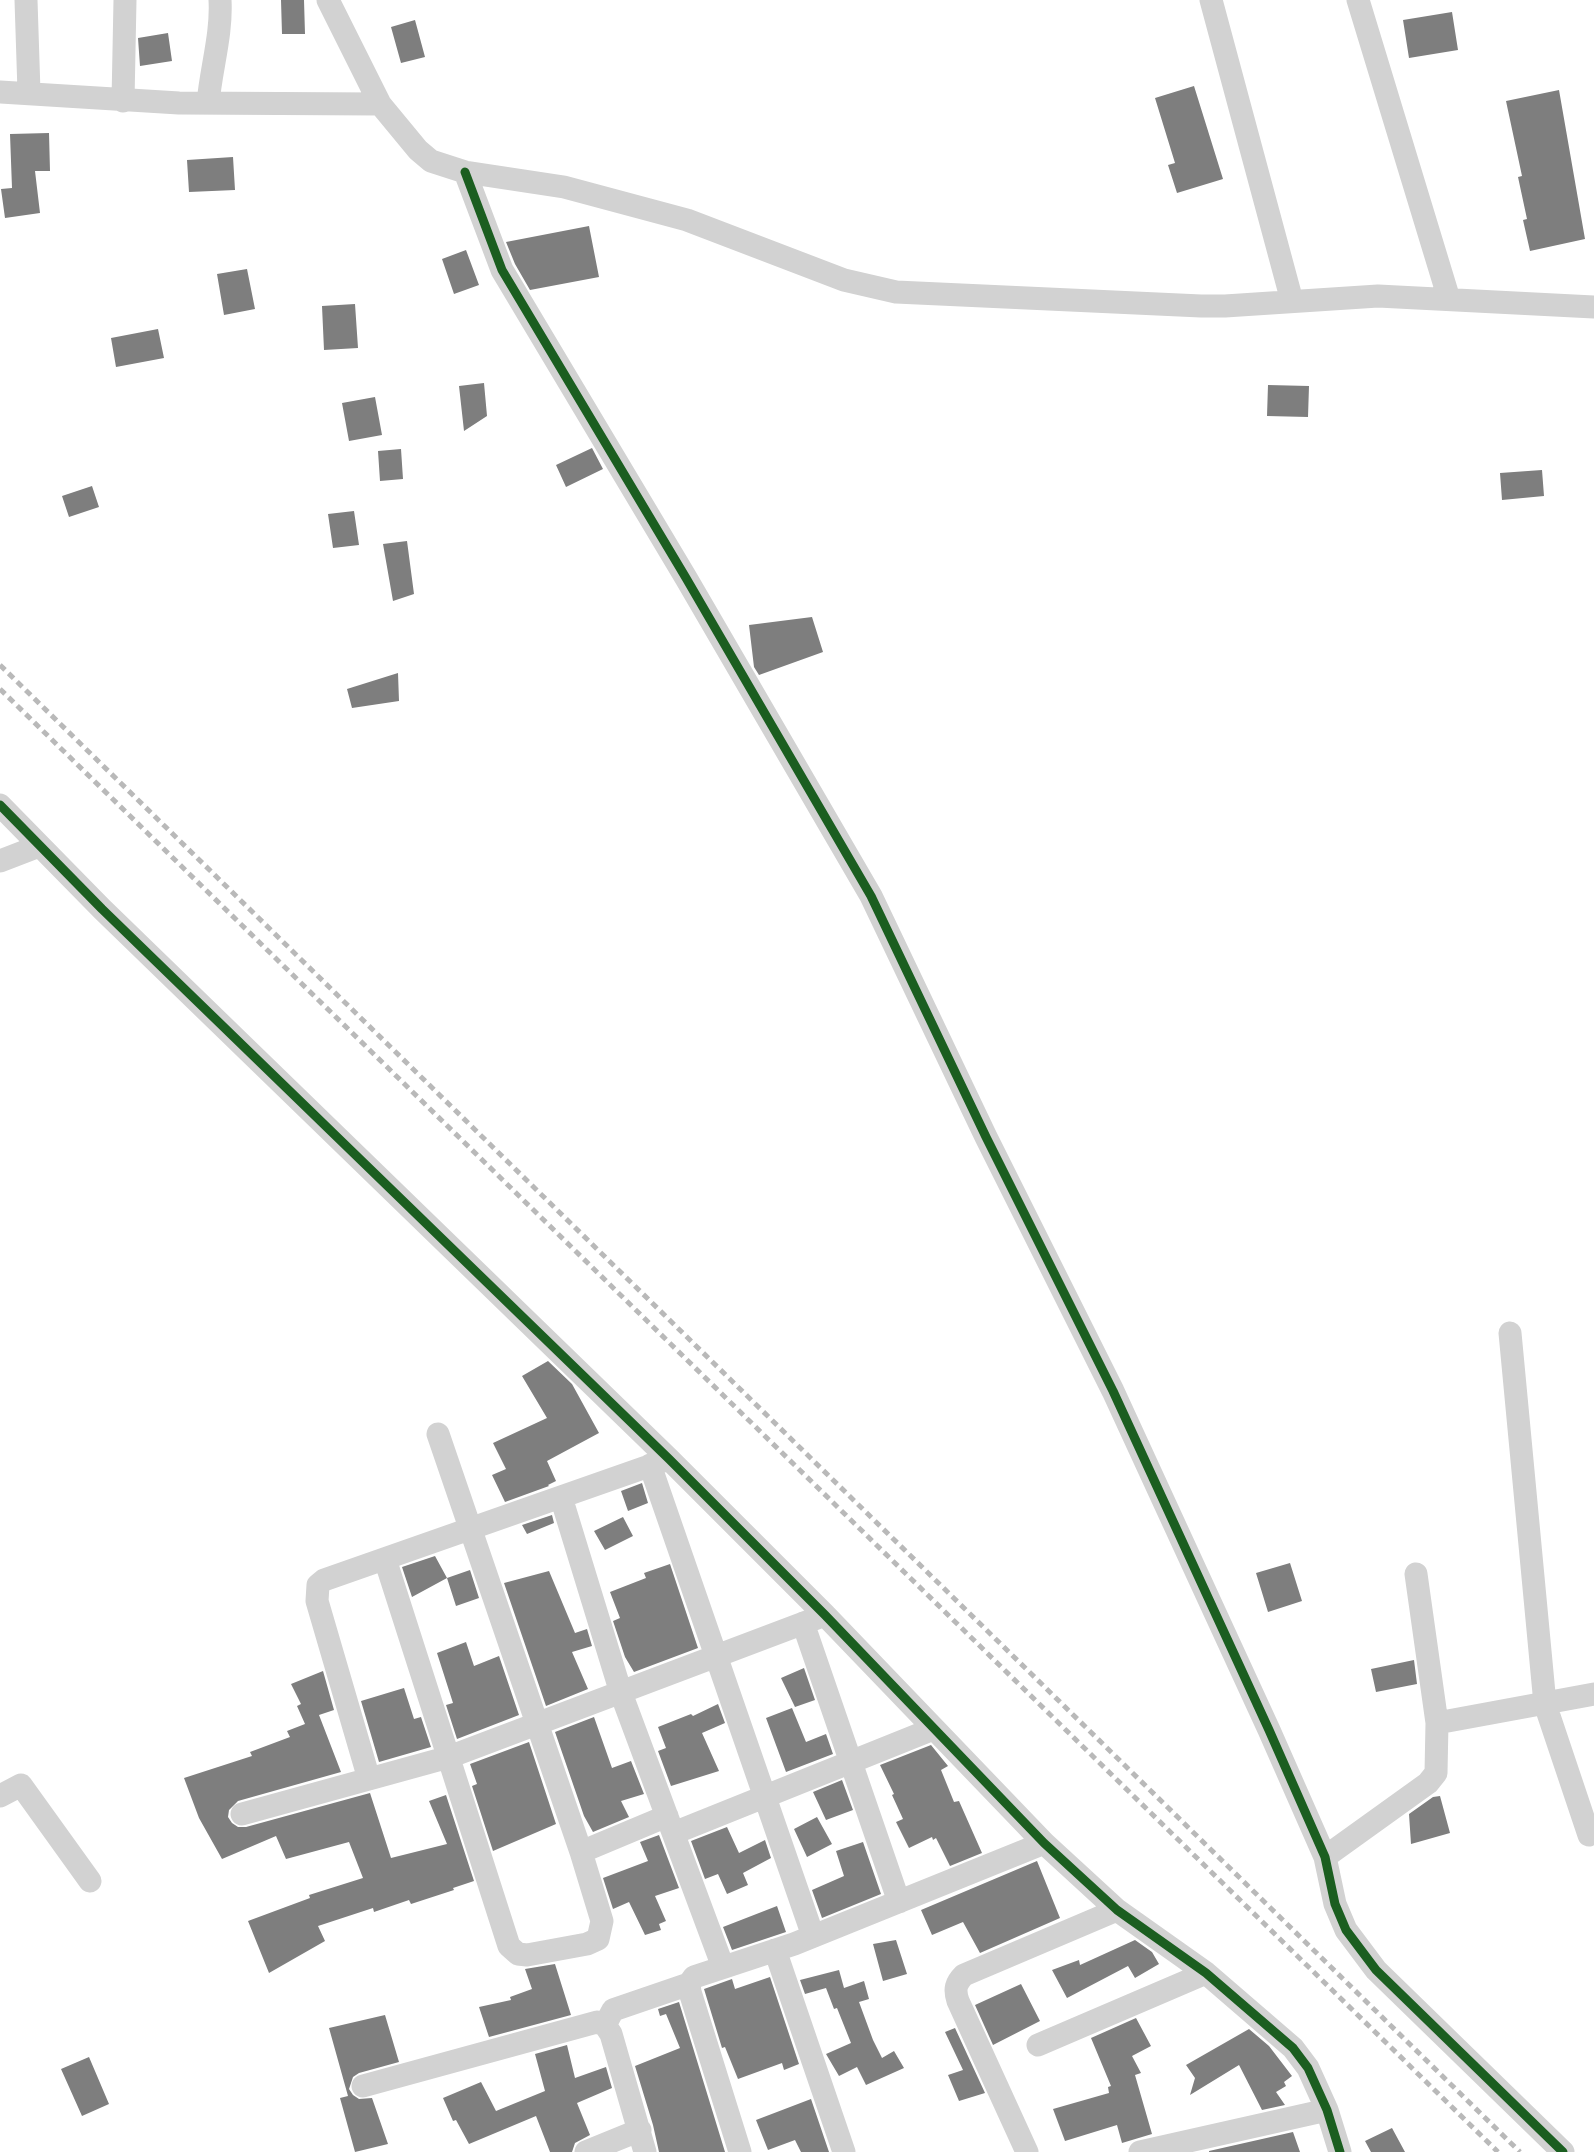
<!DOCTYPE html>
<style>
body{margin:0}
canvas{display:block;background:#fff}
</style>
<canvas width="1594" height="2152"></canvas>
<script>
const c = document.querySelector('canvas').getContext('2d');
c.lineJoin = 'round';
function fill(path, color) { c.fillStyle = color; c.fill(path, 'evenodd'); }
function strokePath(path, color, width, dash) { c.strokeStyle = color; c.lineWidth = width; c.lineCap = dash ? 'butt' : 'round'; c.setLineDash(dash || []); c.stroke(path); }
const building = new Path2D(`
 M 281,0 L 304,0 L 305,34 L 282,34 Z
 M 1452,12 L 1458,50 L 1409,58 L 1403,20 Z
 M 415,20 L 425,57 L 401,63 L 391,27 Z
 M 168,33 L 172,61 L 140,66 L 138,38 Z
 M 1194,86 L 1223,179 L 1177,193 L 1168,165 L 1175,163 L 1155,98 Z
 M 1559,90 L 1585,239 L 1530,251 L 1523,220 L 1527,219 L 1518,177 L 1522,176 L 1506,101 Z
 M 49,133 L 50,171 L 35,171 L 40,213 L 5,218 L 1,189 L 12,188 L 10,134 Z
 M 233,157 L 235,190 L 189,192 L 187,160 Z
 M 589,226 L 599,277 L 530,290 L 515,264 L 506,242 Z
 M 466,250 L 479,285 L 454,294 L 442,259 Z
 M 247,269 L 255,309 L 224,315 L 217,274 Z
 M 355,304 L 358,348 L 324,350 L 322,306 Z
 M 158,329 L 164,358 L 116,367 L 111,338 Z
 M 484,383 L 487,416 L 464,431 L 459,386 Z
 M 1268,385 L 1309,386 L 1308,417 L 1267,416 Z
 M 375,397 L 382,435 L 349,441 L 342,403 Z
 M 592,448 L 603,469 L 566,487 L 556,465 Z
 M 401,449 L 403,479 L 380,481 L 378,451 Z
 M 1542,470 L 1544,496 L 1502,500 L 1500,473 Z
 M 92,486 L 99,507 L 69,517 L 62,496 Z
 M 354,511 L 359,545 L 333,548 L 328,514 Z
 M 407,541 L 414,594 L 393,601 L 383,544 Z
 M 812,617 L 823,652 L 759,675 L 754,667 L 749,625 Z
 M 398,673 L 399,701 L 352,708 L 347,689 Z
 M 548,1361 L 572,1384 L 599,1433 L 547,1461 L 556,1481 L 548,1485 L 549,1486 L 505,1502 L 492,1475 L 506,1469 L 493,1443 L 547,1418 L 522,1376 Z
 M 642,1483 L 648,1503 L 628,1511 L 621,1491 Z
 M 552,1515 L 554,1523 L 527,1534 L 522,1525 Z
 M 623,1517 L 633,1536 L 605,1550 L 594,1531 Z
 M 435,1556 L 447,1578 L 412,1597 L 402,1567 Z
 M 1290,1563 L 1302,1601 L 1268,1612 L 1256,1573 Z
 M 670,1564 L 698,1648 L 634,1672 L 625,1657 L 613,1621 L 620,1618 L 610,1592 L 646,1578 L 644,1573 Z
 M 470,1570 L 479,1598 L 456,1606 L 447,1578 Z
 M 549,1571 L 575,1633 L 587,1629 L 592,1646 L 572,1652 L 588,1689 L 546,1706 L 504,1583 Z
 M 466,1642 L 474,1666 L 499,1656 L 519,1715 L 457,1739 L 446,1705 L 453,1703 L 437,1653 Z
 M 1414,1660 L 1417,1684 L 1376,1692 L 1371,1669 Z
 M 804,1668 L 815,1700 L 795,1707 L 781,1678 Z
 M 323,1671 L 334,1710 L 319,1715 L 341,1772 L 238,1801 L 229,1810 L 228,1817 L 232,1823 L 238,1827 L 246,1827 L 370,1793 L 391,1858 L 447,1844 L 429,1801 L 446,1795 L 474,1881 L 453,1888 L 454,1890 L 411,1904 L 409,1900 L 374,1912 L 373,1908 L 318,1926 L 325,1941 L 269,1973 L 248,1921 L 310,1898 L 309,1895 L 363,1878 L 349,1842 L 286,1859 L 276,1836 L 222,1859 L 199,1818 L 184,1778 L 252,1756 L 250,1752 L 290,1737 L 287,1731 L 305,1724 L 297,1706 L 301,1704 L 291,1684 Z
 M 404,1688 L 414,1719 L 421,1717 L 431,1747 L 379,1762 L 361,1701 Z
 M 718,1704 L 725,1723 L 702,1733 L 719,1771 L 671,1786 L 658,1751 L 666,1748 L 658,1727 L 691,1714 L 693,1716 Z
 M 792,1708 L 806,1742 L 826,1734 L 833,1754 L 786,1772 L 766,1718 Z
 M 594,1717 L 612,1768 L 631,1761 L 644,1794 L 621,1801 L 629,1817 L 593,1832 L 584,1816 L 555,1732 Z
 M 529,1742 L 556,1824 L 493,1851 L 472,1786 L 477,1784 L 470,1764 Z
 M 931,1745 L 948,1766 L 941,1770 L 954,1802 L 959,1801 L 982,1853 L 950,1866 L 936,1838 L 933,1840 L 932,1837 L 909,1848 L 896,1822 L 903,1819 L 892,1795 L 894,1794 L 880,1765 Z
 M 842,1780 L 853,1810 L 826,1820 L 813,1792 Z
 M 1440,1796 L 1450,1833 L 1411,1844 L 1409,1814 L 1433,1797 Z
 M 817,1817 L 832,1844 L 807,1857 L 794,1829 Z
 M 727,1827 L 739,1853 L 765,1840 L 771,1858 L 743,1873 L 748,1885 L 727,1894 L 718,1874 L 705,1879 L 691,1841 Z
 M 659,1835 L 679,1888 L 655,1896 L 666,1921 L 659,1924 L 661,1930 L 645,1935 L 629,1902 L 613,1909 L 603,1878 L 648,1861 L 640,1842 Z
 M 863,1842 L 881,1894 L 822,1918 L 812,1890 L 844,1876 L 836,1851 Z
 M 1037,1861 L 1060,1918 L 980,1953 L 963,1922 L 932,1935 L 921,1910 Z
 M 777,1906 L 786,1932 L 732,1950 L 723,1927 Z
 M 896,1940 L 907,1974 L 883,1981 L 873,1944 Z
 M 1135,1940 L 1152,1952 L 1159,1964 L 1135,1978 L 1128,1966 L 1067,1998 L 1052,1970 L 1079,1960 L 1080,1965 Z
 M 555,1964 L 571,2015 L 489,2037 L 479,2007 L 511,2000 L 510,1997 L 532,1989 L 525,1969 Z
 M 839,1970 L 844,1988 L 864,1981 L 869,1999 L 859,2002 L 873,2040 L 882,2058 L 894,2051 L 904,2068 L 866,2085 L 857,2067 L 839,2076 L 826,2054 L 851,2043 L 837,2008 L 834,2009 L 826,1988 L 805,1994 L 800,1980 Z
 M 770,1977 L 799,2064 L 784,2070 L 782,2063 L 738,2079 L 725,2047 L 722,2048 L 704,1989 L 732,1979 L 735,1989 Z
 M 1021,1984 L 1040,2021 L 993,2045 L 975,2005 Z
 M 679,2002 L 725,2152 L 659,2152 L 653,2125 L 635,2066 L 680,2048 L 666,2014 L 660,2016 L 658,2009 Z
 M 385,2015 L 399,2062 L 359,2073 L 353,2077 L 349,2089 L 353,2095 L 359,2099 L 372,2098 L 388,2144 L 355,2152 L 340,2098 L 348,2096 L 329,2028 Z
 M 1136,2018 L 1151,2046 L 1132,2056 L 1141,2073 L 1135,2075 L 1152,2134 L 1122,2143 L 1117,2125 L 1065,2141 L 1053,2109 L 1109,2093 L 1108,2087 L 1111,2086 L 1091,2038 Z
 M 955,2028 L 985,2093 L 959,2101 L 948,2075 L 963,2070 L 945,2032 Z
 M 1249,2029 L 1269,2046 L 1292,2076 L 1284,2082 L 1286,2086 L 1276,2092 L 1285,2105 L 1262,2110 L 1239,2065 L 1190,2095 L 1195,2078 L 1186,2065 Z
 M 567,2045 L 575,2078 L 606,2067 L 612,2088 L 577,2103 L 590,2135 L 575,2143 L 572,2152 L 550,2152 L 536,2116 L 469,2144 L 456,2120 L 453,2121 L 443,2098 L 481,2082 L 496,2111 L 545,2091 L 535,2054 Z
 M 89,2057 L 109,2104 L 82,2116 L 61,2069 Z
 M 811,2099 L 829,2152 L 801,2152 L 795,2140 L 768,2150 L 756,2120 Z
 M 1392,2128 L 1405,2152 L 1371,2152 L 1365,2141 Z
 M 1293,2132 L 1300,2152 L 1209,2152 L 1209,2151 Z`);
const street = new Path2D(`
 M 26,0 L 29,92
 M 328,0 L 380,104 L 418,150 L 431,161 L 465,172 L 564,187 L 687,220 L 844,280 L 896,292 L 1201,306 L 1225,306 L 1378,296 L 1594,307
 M 1211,0 L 1292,301
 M 1358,0 L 1449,299
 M 0,92 L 179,103 L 380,104
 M 123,101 L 125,0
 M 208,103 C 211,69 222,34 220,0
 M 465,172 L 502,270 L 686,578 L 871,896 L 986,1137 L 1113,1391 L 1269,1730 L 1325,1857 L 1335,1904 L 1346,1930 L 1376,1970 L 1563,2152
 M 0,805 L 102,909 L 669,1459 L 825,1615 L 1044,1843 L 1117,1910 L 1206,1973 L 1293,2048 L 1308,2068 L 1327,2110 L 1340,2152
 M 0,861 L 39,846
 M 1510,1333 L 1545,1704 L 1589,1835
 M 650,1465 L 813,1936
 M 561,1497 L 621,1693 L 723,1967
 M 385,1559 L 509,1946 L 518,1954 L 527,1955 L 587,1944 L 598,1939 L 602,1921 L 581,1852 L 438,1434
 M 803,1623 L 899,1902
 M 1437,1723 L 1594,1694
 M 369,1779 L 317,1601 L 318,1585 L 324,1580 L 669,1459
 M 0,1796 L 21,1785 L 90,1881
 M 242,1814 L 449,1757 L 825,1615
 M 674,1833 L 933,1729
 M 581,1852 L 667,1816
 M 1325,1857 L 1428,1783 L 1436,1773 L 1437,1723 L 1416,1574
 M 775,1950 L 844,2152
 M 605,2025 L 613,2010 L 689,1984
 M 1038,2045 L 1206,1973
 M 363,2086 L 597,2022 L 605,2025 L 611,2034 L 645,2152
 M 586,2152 L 640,2130
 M 740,2152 L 690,1992 L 689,1984 L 694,1977 L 794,1944 L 1044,1843
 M 1027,2152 L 958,2001 C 954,1989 956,1983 964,1975 L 1117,1910
 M 1140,2152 L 1327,2110`);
const rail = new Path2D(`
 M 0,665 L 1520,2152
 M 0,689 L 1498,2152`);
const cycleway = new Path2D(`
 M 465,172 L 502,270 L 686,578 L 871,896 L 986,1137 L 1113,1391 L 1269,1730 L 1325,1857 L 1335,1904 L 1346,1930 L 1376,1970 L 1563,2152
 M 0,805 L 102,909 L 669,1459 L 825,1615 L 1044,1843 L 1117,1910 L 1206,1973 L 1293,2048 L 1308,2068 L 1327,2110 L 1340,2152`);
fill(building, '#7e7e7e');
strokePath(street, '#d2d2d2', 23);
strokePath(rail, '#b9b9b9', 5, [7, 5]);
strokePath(cycleway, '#1b5e20', 9);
</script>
